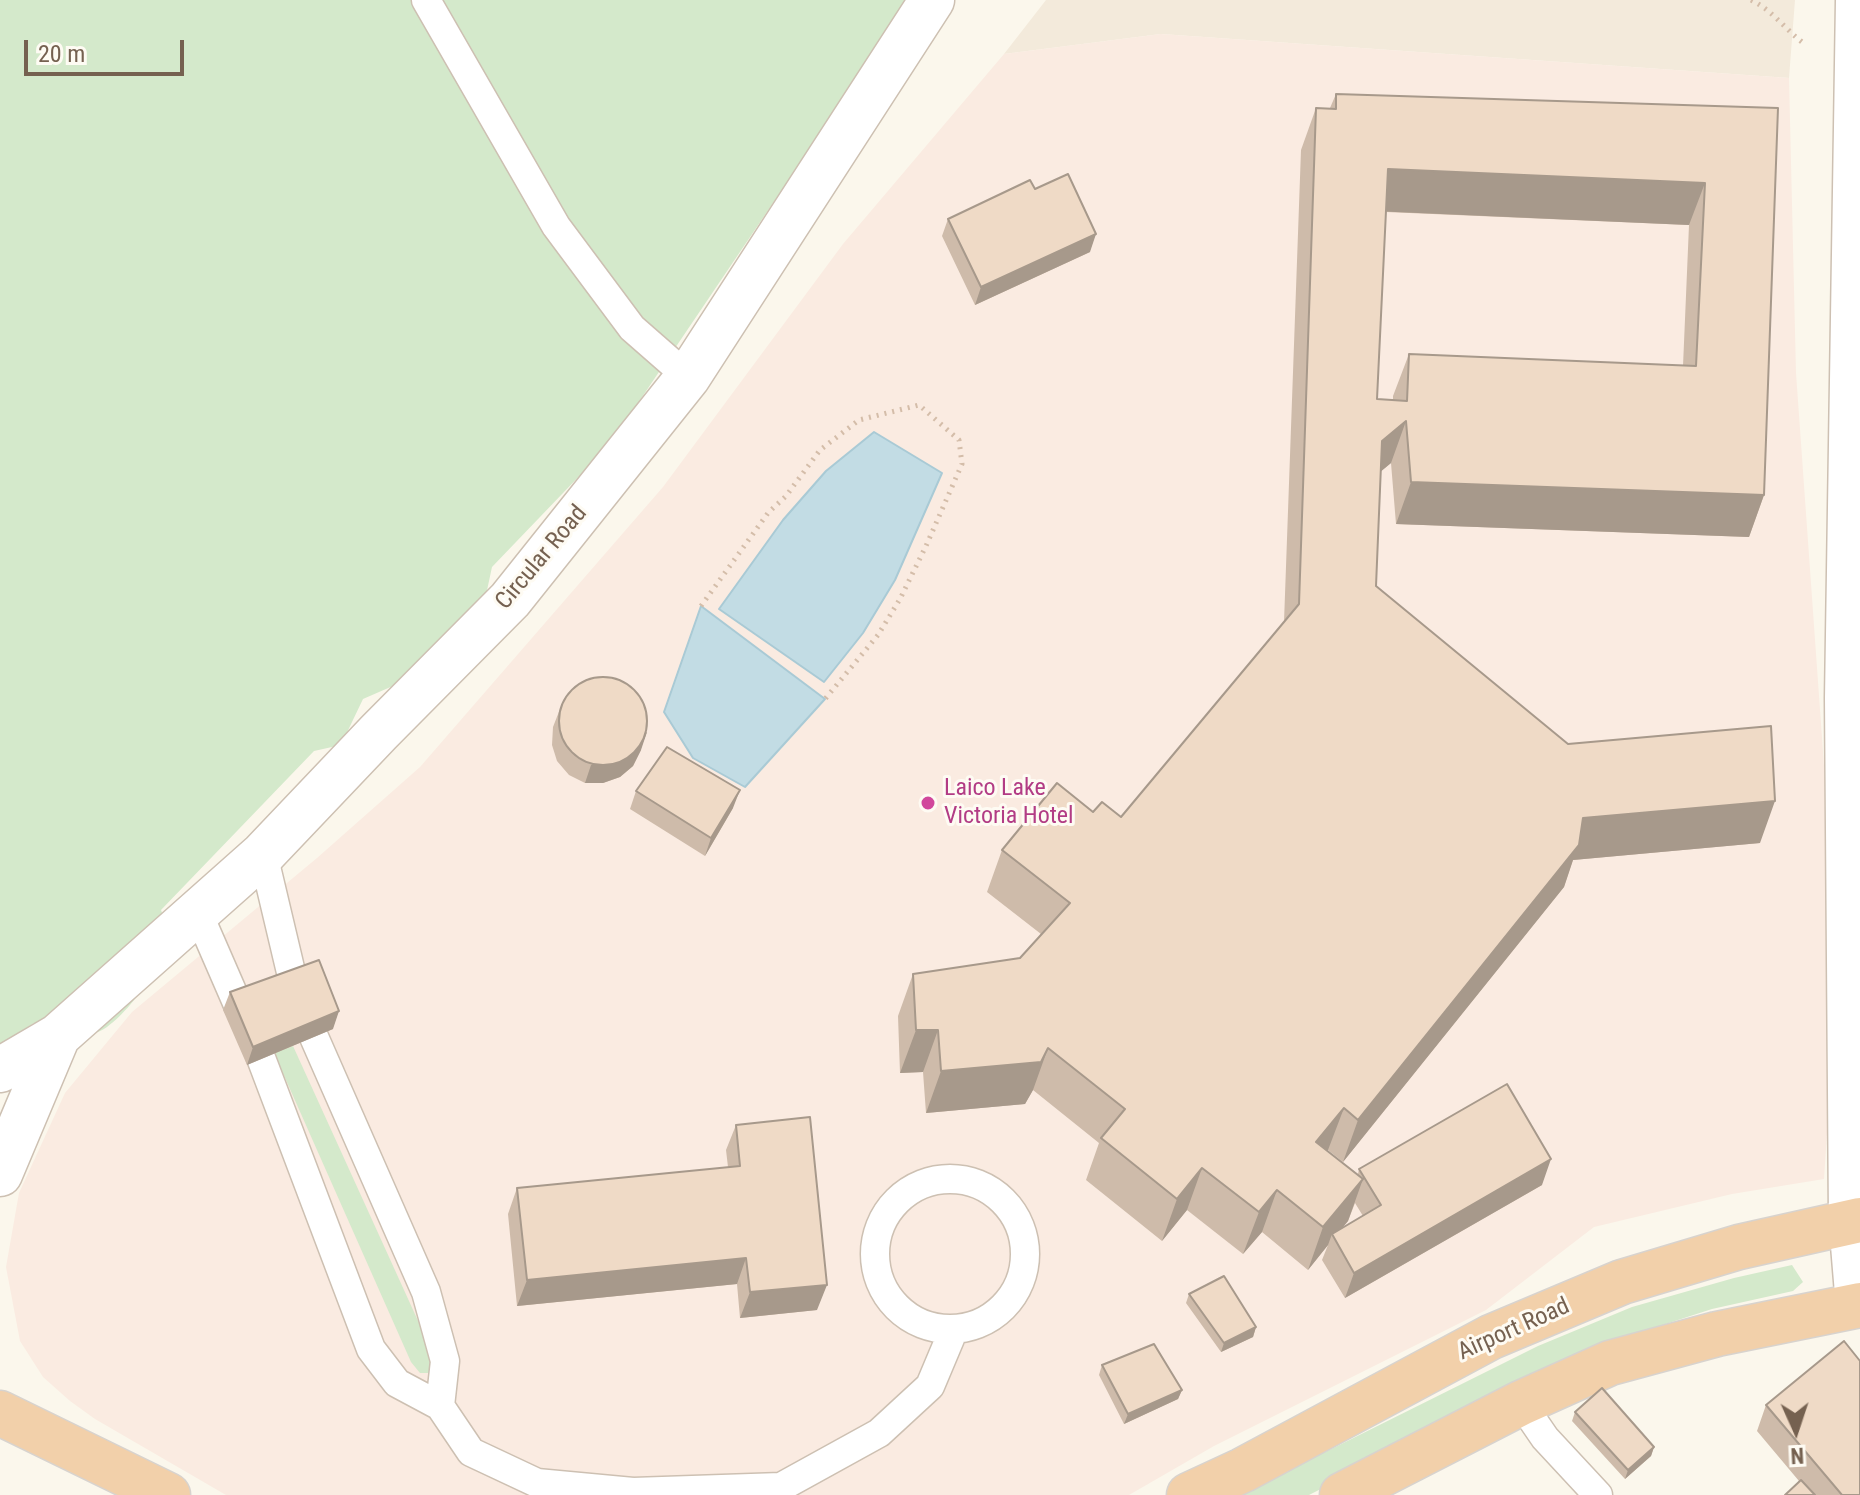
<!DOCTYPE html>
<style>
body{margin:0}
#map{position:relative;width:1860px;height:1495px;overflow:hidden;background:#fbf7ec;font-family:"Roboto Condensed",sans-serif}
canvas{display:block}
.north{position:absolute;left:1756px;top:1391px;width:80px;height:80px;-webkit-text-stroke:6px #fefbf3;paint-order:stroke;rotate:177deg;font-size:22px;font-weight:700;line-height:32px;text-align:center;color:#756150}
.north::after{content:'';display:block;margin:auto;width:28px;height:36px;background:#756150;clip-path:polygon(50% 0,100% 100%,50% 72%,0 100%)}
.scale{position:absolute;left:24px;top:40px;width:160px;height:36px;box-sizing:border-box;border:4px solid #756150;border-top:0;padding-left:10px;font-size:24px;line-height:28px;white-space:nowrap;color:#756150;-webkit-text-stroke:6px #fefbf3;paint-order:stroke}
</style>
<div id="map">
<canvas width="1860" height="1495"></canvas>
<div class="north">N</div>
<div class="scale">20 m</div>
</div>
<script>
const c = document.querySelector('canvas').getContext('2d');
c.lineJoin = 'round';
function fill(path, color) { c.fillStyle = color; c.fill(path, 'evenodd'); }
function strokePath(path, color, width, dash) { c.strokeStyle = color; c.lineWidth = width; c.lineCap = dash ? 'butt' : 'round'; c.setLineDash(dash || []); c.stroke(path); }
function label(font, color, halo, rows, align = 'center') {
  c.font = font + ' "Roboto Condensed",sans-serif'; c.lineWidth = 6; c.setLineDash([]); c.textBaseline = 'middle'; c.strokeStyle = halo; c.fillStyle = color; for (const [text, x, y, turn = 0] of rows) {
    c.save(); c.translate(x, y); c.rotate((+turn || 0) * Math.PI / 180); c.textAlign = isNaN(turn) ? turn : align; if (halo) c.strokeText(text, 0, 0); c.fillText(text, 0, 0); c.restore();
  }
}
const residential = new Path2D(`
 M 1046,0 L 1795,0 L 1789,78 L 1161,34 L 1004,54 Z`);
const commercial = new Path2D(`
 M 1161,34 L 1789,78 L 1796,373 L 1831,864 L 1829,1103 L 1824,1179 L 1732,1194 L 1594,1227 L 1486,1310 L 1214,1446 L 1129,1495 L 226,1495 L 95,1419 L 70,1401 L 43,1377 L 20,1341 L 6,1267 L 19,1193 L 65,1093 L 132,1012 L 317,858 L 420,767 L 663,487 L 843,244 L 1004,54 Z`);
const green = new Path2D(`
 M 0,0 L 910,0 L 611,443 L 492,567 L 486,595 L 402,682 L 363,699 L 341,745 L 314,751 L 161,910 C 178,946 137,1005 107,1027 C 97,1034 84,1037 73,1042 L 41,1031 L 34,1023 L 0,1044 Z
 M 293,1046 L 434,1356 L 432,1373 L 420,1373 L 411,1362 L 274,1053 Z
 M 1792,1265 L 1803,1282 L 1793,1291 L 1712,1309 L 1610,1342 L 1309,1495 L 1239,1495 L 1538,1346 L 1632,1307 L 1734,1278 Z`);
const water = new Path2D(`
 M 874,432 L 942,473 L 895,580 L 863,633 L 824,682 L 719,609 L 783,520 L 826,471 Z
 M 701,606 L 825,699 L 745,787 L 693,758 L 664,712 Z`);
const path = new Path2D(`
 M 1751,0 C 1774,11 1786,31 1806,45
 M 701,606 L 768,513 L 786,496 L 820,450 L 859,420 L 919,405 L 959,440 L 962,464 L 926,546 L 900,599 L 878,635 L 825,699`);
const service = new Path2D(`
 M 426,0 L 556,226 L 632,328 L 688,377
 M 263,854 L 294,985
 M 198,913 L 238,1005
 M 314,1037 L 426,1292 L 445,1361 L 440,1406
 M 261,1058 L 371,1349 L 397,1383 L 440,1406 L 471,1452 L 537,1483 L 633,1492 L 781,1487 L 879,1433 L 930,1386 L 954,1329
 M875 1254a75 75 0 1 1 150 0a75 75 0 1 1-150 0Z
 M 1521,1403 L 1545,1438 L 1598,1495`);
const minor = new Path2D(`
 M 1858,0 L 1847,698 L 1851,1221 L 1858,1305`);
const tertiary = new Path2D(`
 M 0,1070 L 58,1036 L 263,854 L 379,732 L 510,600 L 688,377 L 932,0
 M 0,1174 L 58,1036`);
const trunk = new Path2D(`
 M 0,1413 L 168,1495
 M 1189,1495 L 1243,1470 L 1491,1337 L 1622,1282 L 1739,1247 L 1860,1220
 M 1342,1495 L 1521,1403 L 1610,1363 L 1717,1334 L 1860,1305`);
const wall = new Path2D(`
 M 1336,94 L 1778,108 L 1764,495 L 1749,537 L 1396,524 L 1391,463 L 1381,471 L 1376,586 L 1568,744 L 1760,843 L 1573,860 L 1564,887 L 1343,1162 L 1328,1150 L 1327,1151 L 1358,1174 L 1359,1169 L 1542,1185 L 1345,1298 L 1322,1260 L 1328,1245 L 1308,1270 L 1262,1232 L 1243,1254 L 1187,1210 L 1162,1241 L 1086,1180 L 1099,1143 L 1033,1090 L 1025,1104 L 926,1113 L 923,1072 L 900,1073 L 898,1016 L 913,974 L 1020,958 L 1041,934 L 987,892 L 1002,850 L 1093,812 L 1121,817 L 1284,622 L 1301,150 L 1316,108 L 1330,108 ZM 1386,212 L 1689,225 L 1683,366 L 1409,354 L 1393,396 L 1393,400 L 1377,399 ZM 1355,1203 L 1363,1216 L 1342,1228 L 1348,1221 Z
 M 1035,189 L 1090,252 L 975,305 L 942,236 L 948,219 Z
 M 560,709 L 641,750 L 633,766 L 620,777 L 603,783 L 585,783 L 569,775 L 557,761 L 552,745 L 553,727 Z
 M 636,791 L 733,808 L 705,856 L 630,809 Z
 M 230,992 L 333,1029 L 247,1065 L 223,1010 Z
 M 736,1125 L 817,1310 L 740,1318 L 737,1284 L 517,1306 L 508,1214 L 517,1188 L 728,1167 L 726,1150 Z
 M 1189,1294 L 1256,1327 L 1253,1337 L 1221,1352 L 1186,1303 Z
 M 1102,1365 L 1182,1390 L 1178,1399 L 1124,1424 L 1099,1375 Z
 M 1766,1405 L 1860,1495 L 1785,1495 L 1799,1481 L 1757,1431 Z
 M 1575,1412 L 1654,1447 L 1651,1456 L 1625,1479 L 1572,1421 Z`);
const shadedWall = new Path2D(`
 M 1388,169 L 1705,183 L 1689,225 L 1373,211 Z
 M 1096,234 L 1090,252 L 975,305 L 981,287 Z
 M 1406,421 L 1391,463 L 1367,483 L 1382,441 Z
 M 1411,482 L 1764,495 L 1749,537 L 1396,524 Z
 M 647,732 L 641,750 L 633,766 L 620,777 L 603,783 L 585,783 L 591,765 Z
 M 740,790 L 733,808 L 705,856 L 711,838 Z
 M 1775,801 L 1760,843 L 1573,860 L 1564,887 L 1343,1162 L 1358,1120 L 1583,818 Z
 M 339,1011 L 333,1029 L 247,1065 L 253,1047 Z
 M 916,1030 L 938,1030 L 923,1072 L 900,1073 Z
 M 1048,1048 L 1033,1090 L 1025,1104 L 926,1113 L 941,1071 Z
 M 1344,1108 L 1328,1150 L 1301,1184 L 1316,1142 Z
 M 1551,1159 L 1542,1185 L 1345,1298 L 1354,1273 Z
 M 1202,1168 L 1187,1210 L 1162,1241 L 1177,1199 Z
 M 1363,1179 L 1348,1221 L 1334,1238 L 1332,1234 L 1328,1245 L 1308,1270 L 1323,1227 Z
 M 1277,1190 L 1262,1232 L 1243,1254 L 1259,1212 Z
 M 746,1258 L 737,1284 L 517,1306 L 527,1280 Z
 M 827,1285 L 817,1310 L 740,1318 L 750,1292 Z
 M 1256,1327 L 1253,1337 L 1221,1352 L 1224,1343 Z
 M 1182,1390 L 1178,1399 L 1124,1424 L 1128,1414 Z
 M 1654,1447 L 1651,1456 L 1625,1479 L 1628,1470 Z`);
const building = new Path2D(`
 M 1336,94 L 1778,108 L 1764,495 L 1411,482 L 1406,421 L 1382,441 L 1376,586 L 1568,744 L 1771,726 L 1775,801 L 1583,818 L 1579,845 L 1358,1120 L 1344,1108 L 1316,1142 L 1363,1179 L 1323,1227 L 1277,1190 L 1259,1212 L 1202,1168 L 1177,1199 L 1101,1138 L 1125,1109 L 1048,1048 L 1041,1062 L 941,1071 L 938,1030 L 916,1030 L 913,974 L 1020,958 L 1070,903 L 1002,850 L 1057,783 L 1093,812 L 1102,802 L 1121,817 L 1299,604 L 1316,108 L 1336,109 ZM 1388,169 L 1705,183 L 1696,366 L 1409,354 L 1407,401 L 1377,399 Z
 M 1068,174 L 1096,234 L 981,287 L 948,219 L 1030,180 L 1035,189 Z
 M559 721a44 44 0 1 1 88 0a44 44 0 1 1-88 0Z
 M 667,747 L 740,790 L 711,838 L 636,791 Z
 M 319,960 L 339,1011 L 253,1047 L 230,992 Z
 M 1507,1084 L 1551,1159 L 1354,1273 L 1332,1234 L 1381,1205 L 1359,1169 Z
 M 810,1117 L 827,1285 L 750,1292 L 746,1258 L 527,1280 L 517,1188 L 740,1166 L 736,1125 Z
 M 1224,1276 L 1256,1327 L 1224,1343 L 1189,1294 Z
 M 1844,1341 L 1860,1361 L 1860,1495 L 1842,1495 L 1766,1405 Z
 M 1154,1344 L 1182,1390 L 1128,1414 L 1102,1365 Z
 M 1602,1388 L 1654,1447 L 1628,1470 L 1575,1412 Z
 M 1801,1480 L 1815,1495 L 1785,1495 Z`);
const markers = [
 [928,803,8,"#d1479c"]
];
const streetNames = [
 ["Circular Road",542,558,-50],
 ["Airport Road",1514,1330,-24]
];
const hotelNames = [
 ["Laico Lake",944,789],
 ["Victoria Hotel",944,817]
];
fill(residential, '#f3eadb');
fill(commercial, '#faebe1');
fill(green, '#d4e9cb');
fill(water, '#c2dce4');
strokePath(water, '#a9cad5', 2);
strokePath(service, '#cdc0b2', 31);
strokePath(minor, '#cdc0b2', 47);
strokePath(tertiary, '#cdc0b2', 47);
strokePath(trunk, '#d8d3ce', 47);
strokePath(path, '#d4bda9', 5, [2, 6]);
strokePath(service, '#fff', 28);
strokePath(minor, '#fff', 44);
strokePath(tertiary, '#fff', 44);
strokePath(trunk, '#f2d0aa', 44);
fill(wall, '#cebbaa');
fill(shadedWall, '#a7998b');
fill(building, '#efdac6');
strokePath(building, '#a7998b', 2);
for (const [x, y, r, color] of markers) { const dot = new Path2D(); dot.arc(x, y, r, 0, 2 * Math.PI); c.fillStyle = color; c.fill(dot); strokePath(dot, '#fefbf3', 3); }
label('24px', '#756150', '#fefbf3', streetNames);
label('24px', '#b23c85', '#fefbf3', hotelNames, 'left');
</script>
